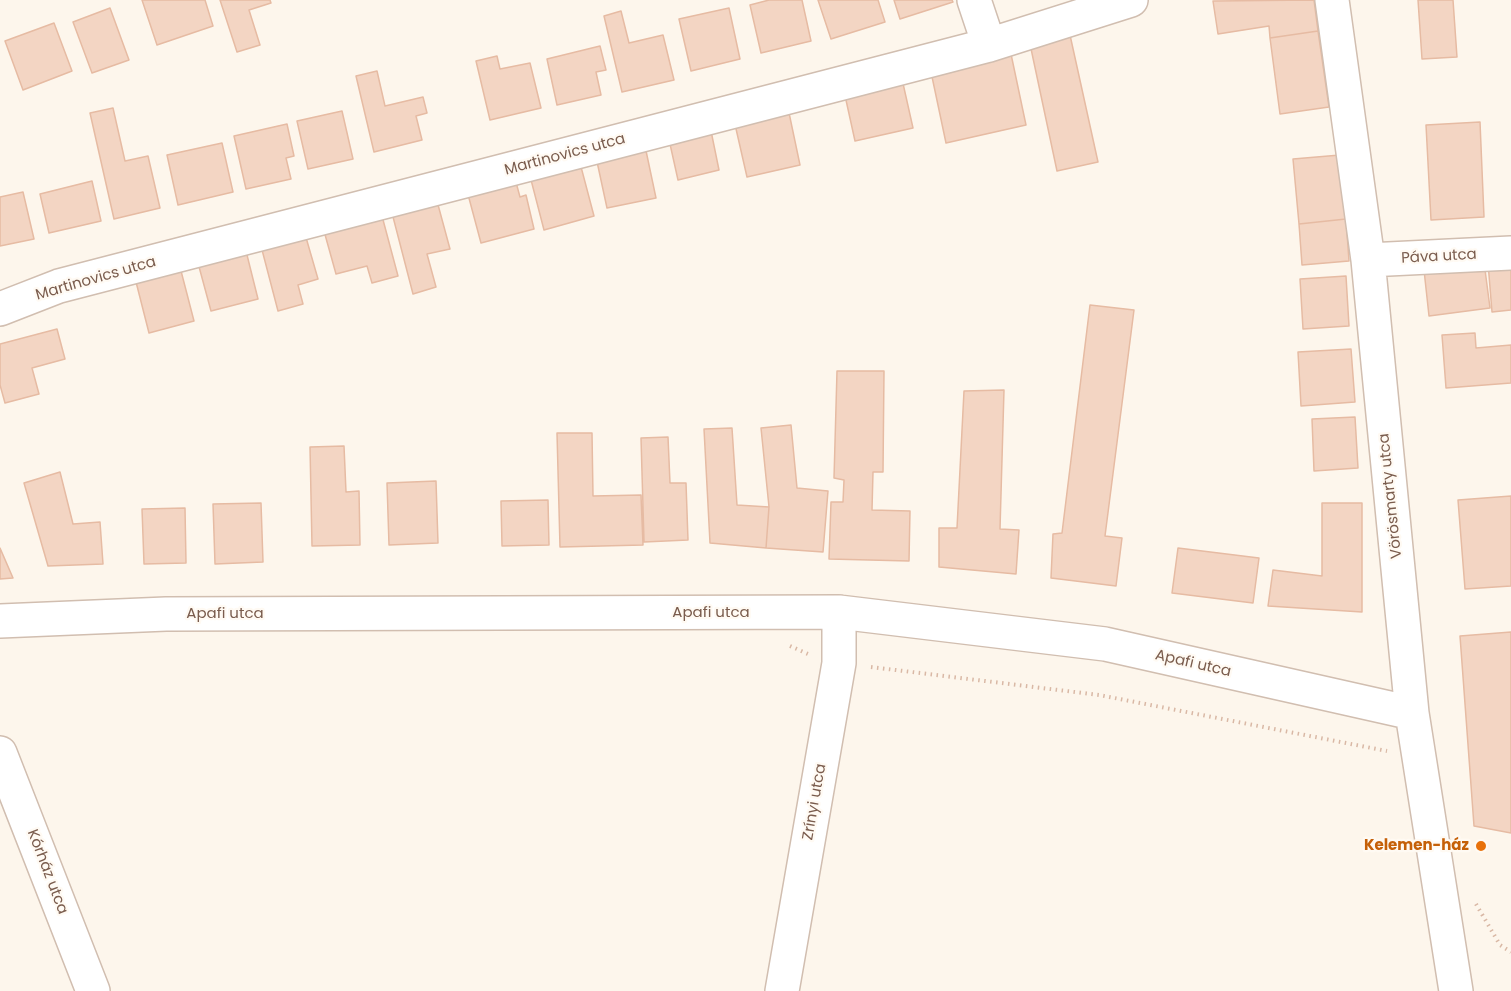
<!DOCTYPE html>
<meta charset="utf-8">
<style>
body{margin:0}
canvas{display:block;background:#fdf6ec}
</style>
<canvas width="1511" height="991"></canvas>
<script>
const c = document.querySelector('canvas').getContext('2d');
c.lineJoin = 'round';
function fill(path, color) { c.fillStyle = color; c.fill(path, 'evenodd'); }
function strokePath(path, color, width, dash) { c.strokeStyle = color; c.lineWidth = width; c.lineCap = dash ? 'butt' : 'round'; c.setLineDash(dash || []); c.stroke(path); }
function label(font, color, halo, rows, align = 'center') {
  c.font = font + ' Poppins,sans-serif'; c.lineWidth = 4.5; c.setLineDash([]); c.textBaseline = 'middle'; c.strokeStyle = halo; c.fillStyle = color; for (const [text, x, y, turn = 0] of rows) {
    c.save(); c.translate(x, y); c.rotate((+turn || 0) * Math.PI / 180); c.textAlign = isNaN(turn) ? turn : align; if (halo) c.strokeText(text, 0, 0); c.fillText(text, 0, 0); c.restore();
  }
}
const building = new Path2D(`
 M 142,0 L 205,0 L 213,26 L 157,45 Z
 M 220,0 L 270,0 L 271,3 L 249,10 L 260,45 L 237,52 Z
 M 769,0 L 802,0 L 811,41 L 761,53 L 750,5 Z
 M 818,0 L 878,0 L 885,22 L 831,39 Z
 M 894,0 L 952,0 L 953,2 L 900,19 Z
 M 1314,0 L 1318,31 L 1270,38 L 1269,26 L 1218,34 L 1213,1 Z
 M 1418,0 L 1453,0 L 1457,57 L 1422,59 Z
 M 110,8 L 129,60 L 92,73 L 73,22 Z
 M 729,8 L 740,59 L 691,71 L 679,19 Z
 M 621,11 L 629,43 L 663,35 L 674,80 L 622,92 L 604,16 Z
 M 54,23 L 72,71 L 23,90 L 5,41 Z
 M 1318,31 L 1329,107 L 1280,114 L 1270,38 Z
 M 1070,35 L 1098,162 L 1057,171 L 1030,44 Z
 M 600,46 L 606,70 L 596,72 L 601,95 L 557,105 L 547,59 Z
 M 1011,54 L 1026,125 L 946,143 L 931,72 Z
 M 497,56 L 500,69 L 530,63 L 541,108 L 490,120 L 476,61 Z
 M 377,71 L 385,106 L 423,97 L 427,113 L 416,116 L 422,140 L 374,152 L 356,76 Z
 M 902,79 L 913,128 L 855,141 L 844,91 Z
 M 113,108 L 125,161 L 148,156 L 160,208 L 114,219 L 90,113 Z
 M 788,108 L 800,165 L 747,177 L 734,120 Z
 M 342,111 L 353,159 L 308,169 L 297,121 Z
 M 1480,122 L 1484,217 L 1431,220 L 1426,125 Z
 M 287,124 L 294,156 L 286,158 L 291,179 L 246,189 L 234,136 Z
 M 710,126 L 719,170 L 678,180 L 668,135 Z
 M 222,143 L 233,192 L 178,205 L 167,155 Z
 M 645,146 L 656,198 L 607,208 L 596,157 Z
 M 1340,155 L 1346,219 L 1299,224 L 1293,159 Z
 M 580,163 L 594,216 L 544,230 L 530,176 Z
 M 514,175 L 520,197 L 526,195 L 534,229 L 481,243 L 466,187 Z
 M 92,181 L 101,221 L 49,233 L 40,194 Z
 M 23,192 L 34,239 L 0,246 L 0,197 Z
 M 437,201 L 450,249 L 427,254 L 436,287 L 413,294 L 392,213 Z
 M 382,216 L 398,276 L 372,283 L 367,266 L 336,274 L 324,231 Z
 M 1346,219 L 1349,261 L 1302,265 L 1299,224 Z
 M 305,234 L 318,279 L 298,285 L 303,304 L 278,311 L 261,246 Z
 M 246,251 L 258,299 L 211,311 L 198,263 Z
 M 1484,262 L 1490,308 L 1429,316 L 1424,270 Z
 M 1511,262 L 1511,310 L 1492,312 L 1488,263 Z
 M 180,267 L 194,321 L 149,333 L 135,278 Z
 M 1346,276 L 1349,326 L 1303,329 L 1300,279 Z
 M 1090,305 L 1134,310 L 1105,536 L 1122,538 L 1116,586 L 1051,578 L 1053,534 L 1062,533 Z
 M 57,329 L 65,359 L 32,368 L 39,394 L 5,403 L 0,385 L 0,344 Z
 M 1475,333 L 1476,348 L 1511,345 L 1511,383 L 1446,388 L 1442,335 Z
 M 1351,349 L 1355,402 L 1301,406 L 1298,352 Z
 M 837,371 L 884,371 L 883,472 L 873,472 L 872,510 L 910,511 L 909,561 L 829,559 L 831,502 L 843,502 L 844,480 L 834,478 Z
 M 1004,390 L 1000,529 L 1019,530 L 1016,574 L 939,567 L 939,528 L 957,528 L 964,391 Z
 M 1355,417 L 1358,468 L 1314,471 L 1312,419 Z
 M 791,425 L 797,488 L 828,491 L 823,552 L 766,548 L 769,507 L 761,428 Z
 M 732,428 L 737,505 L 769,507 L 766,548 L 710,543 L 704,429 Z
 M 557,433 L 592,433 L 593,496 L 641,495 L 643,545 L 560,547 Z
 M 668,437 L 670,483 L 686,483 L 688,540 L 644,542 L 641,438 Z
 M 344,446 L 346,492 L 359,491 L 360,545 L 312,546 L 310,447 Z
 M 60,472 L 73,524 L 100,522 L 103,564 L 48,566 L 24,483 Z
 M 436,481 L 438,543 L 389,545 L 387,483 Z
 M 1511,496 L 1511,586 L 1465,589 L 1458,500 Z
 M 548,500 L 549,545 L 502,546 L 501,501 Z
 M 261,503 L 263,562 L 215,564 L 213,504 Z
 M 1322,503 L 1362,503 L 1362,612 L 1268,606 L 1273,570 L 1322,576 Z
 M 185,508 L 186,563 L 144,564 L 142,509 Z
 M 0,548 L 13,578 L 0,579 Z
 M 1178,548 L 1259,558 L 1253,603 L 1172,593 Z
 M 1511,632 L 1511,833 L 1474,826 L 1460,636 Z`);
const path = new Path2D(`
 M 790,646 L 808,654
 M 871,667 L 1099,695 L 1387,751
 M 1476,904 L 1500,945 L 1511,952`);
const street = new Path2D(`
 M 974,0 L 989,45
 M 1332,0 L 1368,260 L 1412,713 L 1456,991
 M 1368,260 L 1511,253
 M 0,309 L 59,286 L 989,45 L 1131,0
 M 0,621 L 166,614 L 839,612 L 1105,644 L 1412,713
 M 0,753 L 93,991
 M 782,991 L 839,663 L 839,612`);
const markers = [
 [1481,846,6,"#e8710a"]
];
const streetNames = [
 ["Martinovics utca",565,155,-15],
 ["Páva utca",1439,257,-3],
 ["Martinovics utca",96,279,-16],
 ["Vörösmarty utca",1391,496,-96],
 ["Apafi utca",711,613],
 ["Apafi utca",225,614],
 ["Apafi utca",1193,664,13],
 ["Zrínyi utca",815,802,-80],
 ["Kórház utca",47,872,69]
];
const foodNames = [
 ["Kelemen-ház",1469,846]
];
fill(building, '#f3d5c3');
strokePath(building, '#e6bba3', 1.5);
strokePath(street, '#d1beb0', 36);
strokePath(path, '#d9b8a5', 4, [1.5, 4.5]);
strokePath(street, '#fff', 33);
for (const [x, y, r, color] of markers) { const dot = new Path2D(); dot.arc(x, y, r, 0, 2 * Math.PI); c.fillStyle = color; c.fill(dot); strokePath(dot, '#fffaf3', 2); }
label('15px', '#7a5c4d', '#fffaf3', streetNames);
label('bold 15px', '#c56008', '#fffaf3', foodNames, 'right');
</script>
